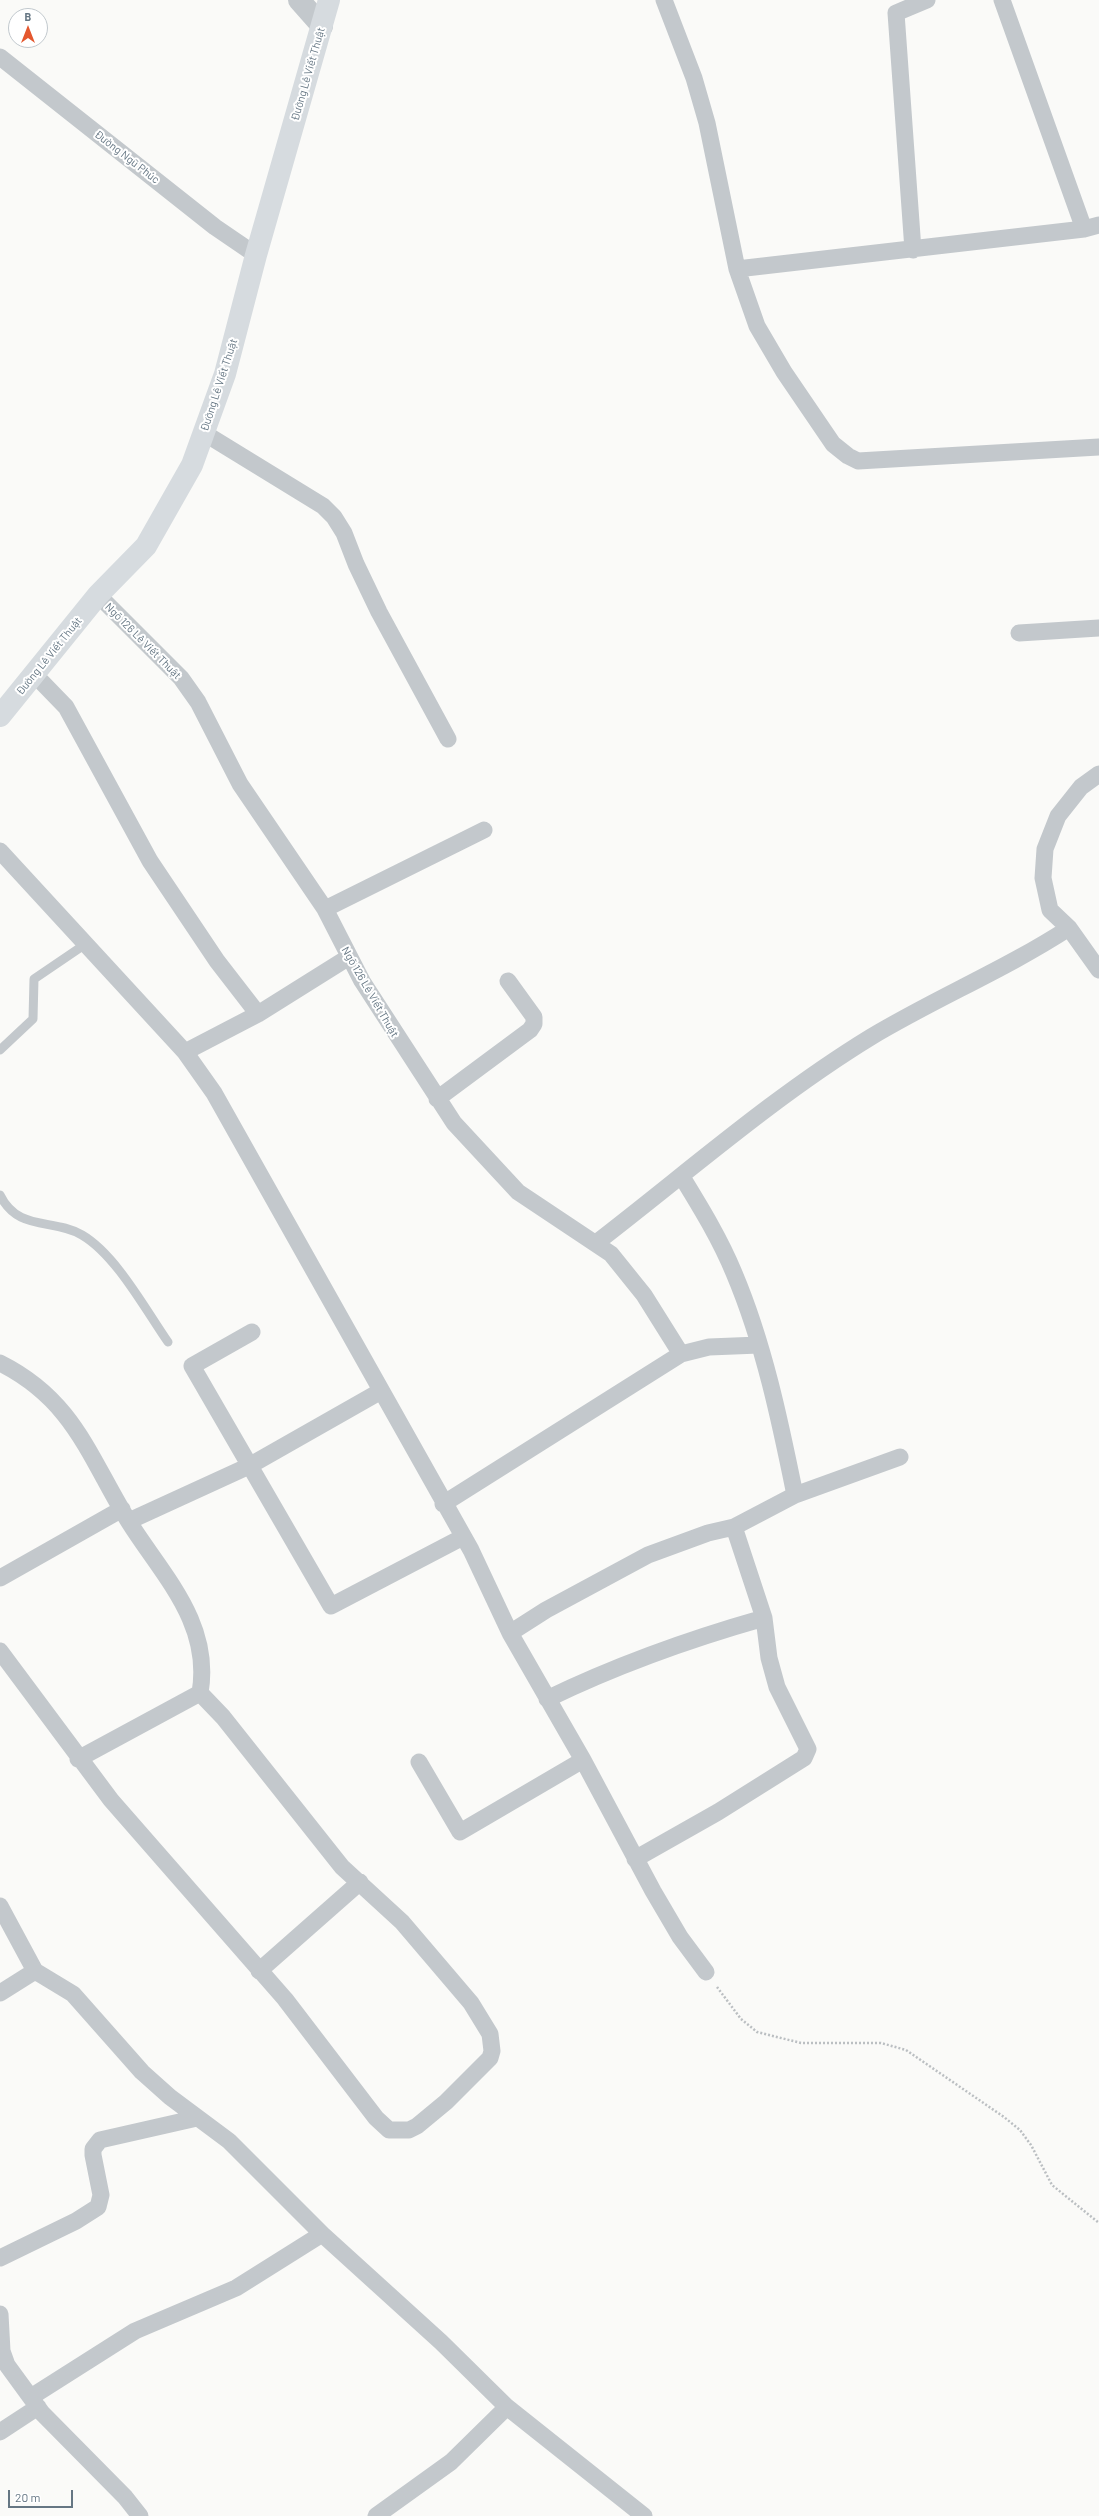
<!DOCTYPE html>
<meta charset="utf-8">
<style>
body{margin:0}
#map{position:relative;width:1099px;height:2516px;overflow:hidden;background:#fafaf8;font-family:Barlow,sans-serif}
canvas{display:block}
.north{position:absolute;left:8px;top:8px;width:40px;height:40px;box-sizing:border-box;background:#fff;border:1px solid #c1c8cd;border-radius:50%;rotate:0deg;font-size:11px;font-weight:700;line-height:16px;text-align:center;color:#657683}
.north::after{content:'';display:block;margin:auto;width:14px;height:18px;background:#e4572e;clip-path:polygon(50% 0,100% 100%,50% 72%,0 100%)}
.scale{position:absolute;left:8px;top:2490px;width:65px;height:18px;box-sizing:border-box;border:2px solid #657683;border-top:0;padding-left:5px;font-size:12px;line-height:14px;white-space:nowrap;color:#657683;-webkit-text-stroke:3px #fff;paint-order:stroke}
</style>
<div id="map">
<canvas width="1099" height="2516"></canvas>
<div class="north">B</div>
<div class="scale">20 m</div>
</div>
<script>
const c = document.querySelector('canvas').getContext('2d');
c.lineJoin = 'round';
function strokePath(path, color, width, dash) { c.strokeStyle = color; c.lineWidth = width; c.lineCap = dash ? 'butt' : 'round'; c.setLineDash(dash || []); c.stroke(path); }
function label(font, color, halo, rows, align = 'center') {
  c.font = font + ' Barlow,sans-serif'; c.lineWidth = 4; c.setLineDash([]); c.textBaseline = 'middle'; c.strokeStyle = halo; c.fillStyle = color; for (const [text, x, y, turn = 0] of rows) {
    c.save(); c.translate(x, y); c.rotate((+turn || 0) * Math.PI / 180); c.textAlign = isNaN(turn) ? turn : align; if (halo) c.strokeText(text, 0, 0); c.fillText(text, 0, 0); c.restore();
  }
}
const path = new Path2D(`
 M 717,1987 L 741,2019 L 757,2032 L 801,2043 L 881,2043 L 906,2050 L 1004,2117 L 1020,2130 L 1031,2145 L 1052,2185 L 1099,2223`);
const service = new Path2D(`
 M 0,1050 L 33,1019 L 34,979 L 87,943
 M 0,1195 C 18,1232 53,1218 82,1235 C 116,1255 145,1309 168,1342`);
const minor = new Path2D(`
 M 664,0 L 694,78 L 707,123 L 737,269 L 757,326 L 784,372 L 833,444 L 848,456 L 858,461 L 1099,447
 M 1002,0 L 1084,229
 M 0,57 L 215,227 L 256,255
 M 913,250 L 896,13 L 927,0
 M 737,269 L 1084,229 L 1099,225
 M 204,433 L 323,506 L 334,517 L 344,533 L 356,564 L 379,612 L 448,739
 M 98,595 L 181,678 L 198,702 L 240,784 L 325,909 L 362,981 L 454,1123 L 518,1192 L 611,1254 L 644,1295 L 681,1354
 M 1019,633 L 1099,628
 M 34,674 L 66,707 L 150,861 L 217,961 L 258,1014
 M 1099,774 L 1081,787 L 1058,816 L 1045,849 L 1043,878 L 1050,910 L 1069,928 L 1099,970
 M 0,851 L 185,1052 L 214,1093 L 471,1550 L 510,1633 L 583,1760 L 653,1891 L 680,1937 L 706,1972
 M 325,909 L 484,830
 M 185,1052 L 258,1014 L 349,957
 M 437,1099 L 530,1030 L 534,1024 L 534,1017 L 508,981
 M 682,1177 C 701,1208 720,1239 734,1273 C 764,1344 780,1421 795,1495
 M 596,1243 C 687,1173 773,1097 871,1037 C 936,998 1006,969 1069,928
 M 252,1332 L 192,1366 L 331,1606 L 463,1537
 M 0,1363 C 74,1400 89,1457 129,1522 C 163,1576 212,1623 200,1693
 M 443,1504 L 681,1354 L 709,1347 L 759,1345
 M 129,1521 L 249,1466 L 381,1391
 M 0,1578 L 122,1509
 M 510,1633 L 546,1610 L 648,1555 L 708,1533 L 734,1527 L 795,1495 L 900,1457
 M 0,1651 L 111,1800 L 285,1999 L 376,2118 L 389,2130 L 409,2130 L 417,2126 L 446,2102 L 490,2058 L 492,2051 L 490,2034 L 471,2003 L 402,1922 L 342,1867 L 223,1717 L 200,1693
 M 547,1699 C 617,1665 690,1639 764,1618
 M 78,1759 L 200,1693
 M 419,1762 L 460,1832 L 583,1760
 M 635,1859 L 718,1812 L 804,1758 L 808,1749 L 777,1687 L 769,1658 L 764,1618 L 734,1527
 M 0,1906 L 35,1971
 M 259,1971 L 360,1882
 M 0,1993 L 35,1971 L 73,1994 L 142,2072 L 170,2097 L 229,2141 L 322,2234 L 441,2342 L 507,2407 L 644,2516
 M 0,2258 L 76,2221 L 98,2207 L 101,2195 L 93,2155 L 93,2149 L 100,2140 L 197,2118
 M 0,2314 L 2,2351 L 7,2365 L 42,2413 L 125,2497 L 140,2516
 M 31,2397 L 135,2331 L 236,2288 L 322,2234
 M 0,2432 L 38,2407
 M 376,2516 L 451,2462 L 507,2407`);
const tertiary = new Path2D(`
 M 299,0 L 322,26`);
const secondary = new Path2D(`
 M 0,716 L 98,595 L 146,546 L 192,465 L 225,374 L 256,255 L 329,0`);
const streetNames = [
 ["Đường Lê Viết Thuật",308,74,-74],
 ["Đường Ngũ Phúc",127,157,38],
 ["Đường Lê Viết Thuật",219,385,-72],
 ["Ngõ 126 Lê Viết Thuật",143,641,45],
 ["Đường Lê Viết Thuật",49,656,-51],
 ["Ngõ 126 Lê Viết Thuật",370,992,60]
];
strokePath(path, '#bbbfc2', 2.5, [2, 2]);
strokePath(service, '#c3c8cc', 9);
strokePath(minor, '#c3c8cc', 17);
strokePath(tertiary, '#c3c8cc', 22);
strokePath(secondary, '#d6dbdf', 22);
label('11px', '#657683', '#fff', streetNames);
</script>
